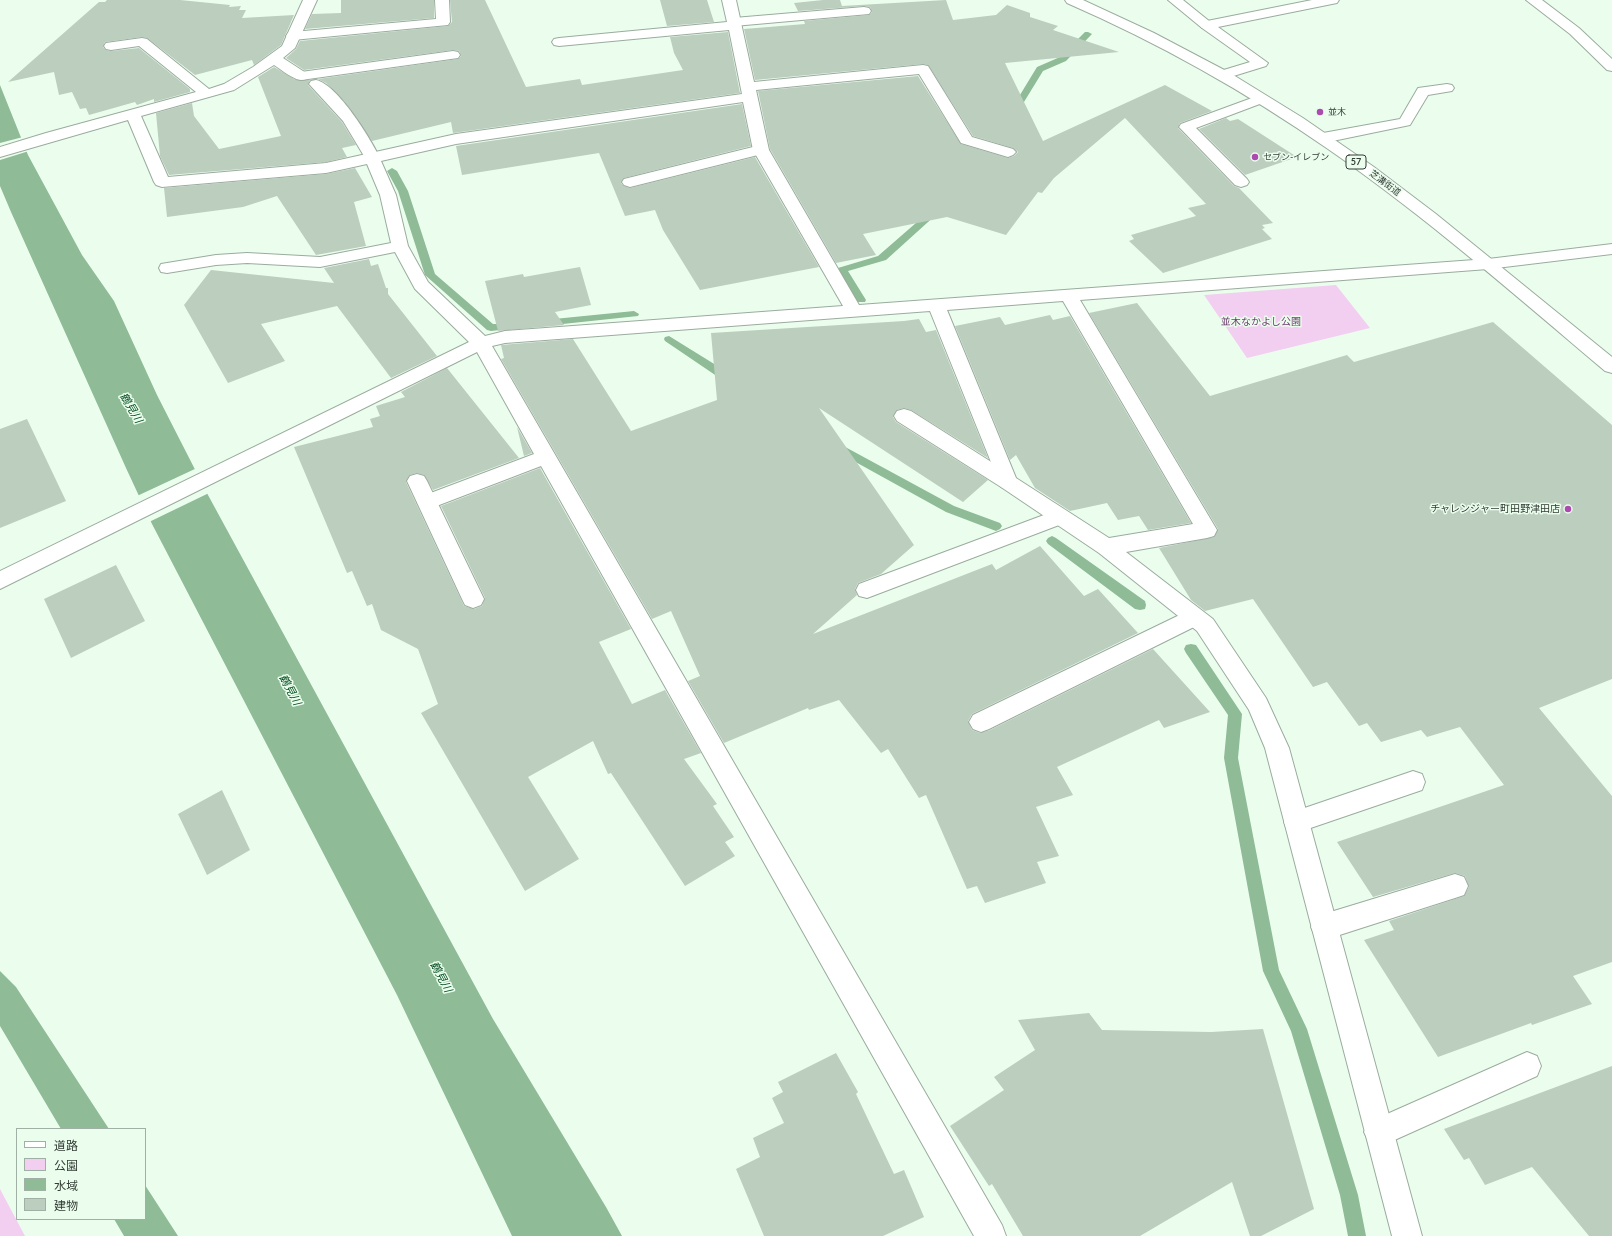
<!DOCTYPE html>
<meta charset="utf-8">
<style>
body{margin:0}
#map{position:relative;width:1612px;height:1236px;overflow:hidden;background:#ebfeee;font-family:Lato,"Noto Sans JP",sans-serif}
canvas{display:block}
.legend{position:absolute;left:16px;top:1128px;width:130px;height:92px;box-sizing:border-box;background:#ebfeee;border:1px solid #a1b0a4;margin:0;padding:5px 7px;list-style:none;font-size:12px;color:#333b35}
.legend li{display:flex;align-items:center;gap:8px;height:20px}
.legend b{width:20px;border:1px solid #a1b0a4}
</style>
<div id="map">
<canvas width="1612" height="1236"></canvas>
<ul class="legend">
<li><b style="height:5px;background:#fff"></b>道路</li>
<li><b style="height:11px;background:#f2cff1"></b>公園</li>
<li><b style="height:11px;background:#8fbb97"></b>水域</li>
<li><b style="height:11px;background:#bccebe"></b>建物</li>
</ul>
</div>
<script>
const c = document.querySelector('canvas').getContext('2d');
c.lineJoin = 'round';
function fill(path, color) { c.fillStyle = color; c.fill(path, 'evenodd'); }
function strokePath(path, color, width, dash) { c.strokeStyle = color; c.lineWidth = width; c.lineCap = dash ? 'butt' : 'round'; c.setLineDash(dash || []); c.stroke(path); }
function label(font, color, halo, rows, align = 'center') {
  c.font = font + ' Lato,"Noto Sans JP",sans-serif'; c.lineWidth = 3; c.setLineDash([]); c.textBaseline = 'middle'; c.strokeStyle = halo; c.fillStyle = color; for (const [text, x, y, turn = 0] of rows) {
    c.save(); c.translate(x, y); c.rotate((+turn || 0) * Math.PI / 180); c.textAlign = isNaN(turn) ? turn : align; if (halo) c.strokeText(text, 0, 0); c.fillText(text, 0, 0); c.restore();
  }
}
const green = new Path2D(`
 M 1336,285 L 1370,328 L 1247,358 L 1204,295 Z
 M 0,1189 L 25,1236 L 0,1236 Z`);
const water = new Path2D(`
 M 0,85 L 28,155 L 82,255 L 114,301 L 157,395 L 208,495 L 493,1019 L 606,1207 L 622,1236 L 512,1236 L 397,995 L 152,524 L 126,468 L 11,212 L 0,186 Z
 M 0,971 L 16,987 L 109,1129 L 61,1129 L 0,1026 Z
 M 145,1185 L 178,1236 L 124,1236 L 114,1219 L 145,1219 Z`);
const pier = new Path2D(`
 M 23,137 L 29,151 L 0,160 L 0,143 Z
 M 197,468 L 209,493 L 149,522 L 137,496 Z`);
const stream = new Path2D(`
 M 1085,32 L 1088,32 L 1092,34 L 1066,61 L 1043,71 L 1016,115 L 1010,115 L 1009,113 L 1037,67 L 1060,57 Z
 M 392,168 L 397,171 L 408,191 L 435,274 L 493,324 L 518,324 L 519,326 L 518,328 L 491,331 L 487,330 L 425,275 L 398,191 L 387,171 Z
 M 935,208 L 940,211 L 938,213 L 886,260 L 848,271 L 866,300 L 865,302 L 857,302 L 837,270 L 838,268 L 878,256 L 932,209 Z
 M 634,311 L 639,314 L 638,316 L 544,326 L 539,323 L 544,320 Z
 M 669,336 L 732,375 L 733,378 L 732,381 L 724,381 L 665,341 L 664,339 L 665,337 Z
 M 836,442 L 954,506 L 1000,523 L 1002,526 L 1000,529 L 996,531 L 946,512 L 832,449 L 830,446 L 832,443 Z
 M 1052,536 L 1056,538 L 1145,601 L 1146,605 L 1145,609 L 1140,610 L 1135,609 L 1048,544 L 1046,541 L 1048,538 Z
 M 1191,644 L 1196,645 L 1242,714 L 1238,758 L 1279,970 L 1307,1029 L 1358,1195 L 1366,1236 L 1348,1236 L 1340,1195 L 1291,1031 L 1263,971 L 1224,758 L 1228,715 L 1186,653 L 1184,649 L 1186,645 Z`);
const building = new Path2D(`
 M 107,0 L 180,0 L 230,5 L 229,7 L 241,6 L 239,10 L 246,10 L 242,18 L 294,15 L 281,45 L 254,65 L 252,60 L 195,75 L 147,38 L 142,37 L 105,42 L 103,47 L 106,50 L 111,51 L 139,48 L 190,89 L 190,92 L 154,102 L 154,99 L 137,105 L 135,102 L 89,115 L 86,108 L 80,109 L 72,92 L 59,95 L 54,72 L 8,82 L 99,2 L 105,2 Z
 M 341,0 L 434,0 L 434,18 L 305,29 L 312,14 L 341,13 Z
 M 450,0 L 485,0 L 526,87 L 580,79 L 582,85 L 683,70 L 674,53 L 670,37 L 728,32 L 740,93 L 453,133 L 451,122 L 372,141 L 344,101 L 326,83 L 318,79 L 458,59 L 461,56 L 459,51 L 453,50 L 304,70 L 286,58 L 296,49 L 300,41 L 448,26 L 452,22 Z
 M 660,0 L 707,0 L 714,22 L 667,26 Z
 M 823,0 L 840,0 L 842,6 L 946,0 L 953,20 L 996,15 L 1007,5 L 1030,13 L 1030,17 L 1058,26 L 1053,30 L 1119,52 L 1005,63 L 1043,141 L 1165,85 L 1212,111 L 1180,123 L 1178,128 L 1234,186 L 1239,188 L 1273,223 L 1262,225 L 1265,228 L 1262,229 L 1272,239 L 1163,273 L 1129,241 L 1134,239 L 1131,235 L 1196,216 L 1188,208 L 1206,204 L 1125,118 L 1054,178 L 1042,193 L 1038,192 L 1006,235 L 947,217 L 863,234 L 876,255 L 836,263 L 770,149 L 758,91 L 918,76 L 961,144 L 1008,158 L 1014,156 L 1018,152 L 1013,148 L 973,136 L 928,65 L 923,64 L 755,80 L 744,29 L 805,24 L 804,21 L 869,15 L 872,12 L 870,7 L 864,6 L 798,11 L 794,3 Z
 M 274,67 L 296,80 L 310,80 L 308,85 L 342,122 L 356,145 L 342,148 L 347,157 L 326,162 L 169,175 L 160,156 L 156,113 L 192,103 L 194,116 L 219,149 L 281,136 L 258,77 Z
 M 742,104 L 751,146 L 624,178 L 621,183 L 624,186 L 630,188 L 755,157 L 819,267 L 700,290 L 663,230 L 655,210 L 625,216 L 599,153 L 462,175 L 456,146 Z
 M 1226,118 L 1230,121 L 1238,119 L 1297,157 L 1245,175 L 1199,129 Z
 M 355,168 L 372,197 L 354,202 L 366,246 L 316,255 L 277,196 L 243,207 L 167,217 L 164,188 L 326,174 Z
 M 369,259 L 371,266 L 378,264 L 386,288 L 388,288 L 388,294 L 437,356 L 391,378 L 337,306 L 261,324 L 285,361 L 228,383 L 184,305 L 211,270 L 334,283 L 324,268 Z
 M 580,267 L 591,305 L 555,312 L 564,325 L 498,331 L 485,281 L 523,274 L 524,277 Z
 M 1137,303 L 1210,396 L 1347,355 L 1354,362 L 1493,322 L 1612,425 L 1612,679 L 1539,708 L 1612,796 L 1612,962 L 1573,976 L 1592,1004 L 1532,1025 L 1531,1023 L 1438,1057 L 1364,940 L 1394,930 L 1389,921 L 1464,896 L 1469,887 L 1465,876 L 1455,873 L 1373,897 L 1337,842 L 1504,785 L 1460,727 L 1427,737 L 1421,730 L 1381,742 L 1367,723 L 1359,726 L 1327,682 L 1313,687 L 1253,599 L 1205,611 L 1191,600 L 1159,548 L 1214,537 L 1218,529 L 1089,313 Z
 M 1050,315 L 1053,320 L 1070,316 L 1191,523 L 1148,530 L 1139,516 L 1118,520 L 1107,503 L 1070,511 L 1035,488 L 1016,455 L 1010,460 L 955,326 L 1000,317 L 1005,325 Z
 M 919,319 L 926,332 L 936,330 L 988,458 L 911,410 L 904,408 L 897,410 L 893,417 L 896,422 L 988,480 L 963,502 L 819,408 L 914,545 L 881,574 L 858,583 L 855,589 L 857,595 L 813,634 L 992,564 L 996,570 L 1040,546 L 1084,596 L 1098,589 L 1138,633 L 972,714 L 968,721 L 972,730 L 980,733 L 990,730 L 1153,649 L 1210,712 L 1164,728 L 1159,720 L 1057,767 L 1073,795 L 1036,807 L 1059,856 L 1037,862 L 1046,883 L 985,903 L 977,886 L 967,889 L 926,795 L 919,798 L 888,749 L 881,753 L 839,700 L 809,710 L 808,708 L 724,743 L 688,681 L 700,676 L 671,611 L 652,619 L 501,359 L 504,358 L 501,345 L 573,339 L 631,431 L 717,400 L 711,333 L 904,321 Z
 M 447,368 L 519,458 L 433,490 L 424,475 L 417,473 L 410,475 L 406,482 L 464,606 L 474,609 L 482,606 L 485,598 L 441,506 L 540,468 L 631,629 L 599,642 L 632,704 L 665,690 L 701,753 L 684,759 L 717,804 L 713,806 L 734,837 L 725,842 L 735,856 L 685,886 L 611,773 L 608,774 L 593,741 L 528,777 L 579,859 L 525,891 L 421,713 L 438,704 L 418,649 L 381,630 L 372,604 L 367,606 L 352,571 L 347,573 L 294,447 L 373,427 L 370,419 L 380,416 L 376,406 L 405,397 L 401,392 Z
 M 27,419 L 66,501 L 0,528 L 0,429 Z
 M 517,427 L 532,453 L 524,456 Z
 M 116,565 L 145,621 L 71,658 L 44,599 Z
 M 222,790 L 250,850 L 207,875 L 178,814 Z
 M 1089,1013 L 1102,1030 L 1211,1032 L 1263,1029 L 1314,1209 L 1261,1236 L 1250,1236 L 1232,1182 L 1140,1236 L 1023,1236 L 992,1184 L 989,1186 L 950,1126 L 1004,1090 L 994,1077 L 1035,1050 L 1018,1020 Z
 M 836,1053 L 858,1092 L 856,1094 L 894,1174 L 904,1170 L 924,1217 L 883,1236 L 764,1236 L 736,1169 L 760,1157 L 753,1138 L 784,1123 L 772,1098 L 783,1092 L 778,1082 Z
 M 1612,1066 L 1612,1236 L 1589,1236 L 1532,1167 L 1485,1185 L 1469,1158 L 1464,1160 L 1444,1129 Z`);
const service = new Path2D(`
 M 435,0 L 449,0 L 450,22 L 448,25 L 293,40 L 288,39 L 286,36 L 288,33 L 293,32 L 436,19 Z
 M 1168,0 L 1183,0 L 1214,25 L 1212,28 L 1202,28 Z
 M 1526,0 L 1542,0 L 1579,28 L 1612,59 L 1612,71 L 1607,70 L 1570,34 Z
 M 864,7 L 869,8 L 871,11 L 869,14 L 734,26 L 729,25 L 727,22 L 729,19 L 734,18 Z
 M 453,51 L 458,52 L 460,55 L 458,58 L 301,80 L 296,79 L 294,76 L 296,73 L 301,72 Z
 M 316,80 C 338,85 370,138 380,158 L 377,161 L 372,163 L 367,161 L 343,121 L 309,84 L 311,81 Z
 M 1447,84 L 1452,85 L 1454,88 L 1452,91 L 1428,95 L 1410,125 L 1323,143 L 1318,141 L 1315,138 L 1318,135 L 1323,133 L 1400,119 L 1418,88 Z
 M 1260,95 L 1265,96 L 1267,99 L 1265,102 L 1196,128 L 1247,179 L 1249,182 L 1247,185 L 1241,187 L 1235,185 L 1179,127 L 1181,124 Z
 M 761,145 L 766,147 L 769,150 L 766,153 L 630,187 L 624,185 L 622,182 L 624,179 Z
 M 904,409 L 911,411 L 1015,477 L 1018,482 L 1015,487 L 1008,489 L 1001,487 L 897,421 L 894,416 L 897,411 Z
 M 417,474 L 424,476 L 427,481 L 484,599 L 481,605 L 473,608 L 465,605 L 462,599 L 407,481 L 410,476 Z
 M 1060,509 L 1067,512 L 1070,517 L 1067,522 L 867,598 L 859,596 L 856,590 L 859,584 Z
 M 1194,608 L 1202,611 L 1205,617 L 1202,623 L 989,729 L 981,732 L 973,729 L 969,722 L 973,715 Z
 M 1413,771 L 1422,774 L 1425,782 L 1422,790 L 1296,833 L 1287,830 L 1284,822 L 1287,814 Z
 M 1455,874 L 1464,877 L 1468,886 L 1464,895 L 1455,898 L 1324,940 L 1315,936 L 1311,927 L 1315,918 L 1324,914 Z
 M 1527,1052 L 1537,1056 L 1541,1066 L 1537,1076 L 1379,1147 L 1369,1142 L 1364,1132 L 1369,1122 Z`);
const minor = new Path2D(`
 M 303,0 L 317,0 L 295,48 L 283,58 L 306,73 L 308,76 L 306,79 C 294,82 284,71 274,65 L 234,90 L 141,116 L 168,177 L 326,163 L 456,134 L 742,94 L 729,30 L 559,46 L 554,45 L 552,42 L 554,39 L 559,38 L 727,22 L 722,0 L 736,0 L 754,82 L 923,65 L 928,66 L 972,137 L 1013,149 L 1016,152 L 1013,155 L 1008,157 L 961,143 L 919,74 L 756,90 L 769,150 L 859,305 L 1488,259 L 1612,244 L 1612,254 L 1488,269 L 1080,300 L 1217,530 L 1214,536 L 1207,538 L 1126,552 L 1213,619 L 1266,698 L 1289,748 L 1422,1236 L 1392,1236 L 1265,748 L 1249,710 L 1197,631 L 1099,553 L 1001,487 L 930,311 L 505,343 L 492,346 L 1002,1225 L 1006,1236 L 974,1236 L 541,466 L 434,507 L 427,510 L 420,507 L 417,502 L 420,497 L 534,454 L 477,352 L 0,589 L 0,571 L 469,342 L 415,289 L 395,252 L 320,267 L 247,263 L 216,265 L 167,273 L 161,272 L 159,268 L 161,264 L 167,263 L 216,255 L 247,253 L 320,257 L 391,243 L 380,195 L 367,164 L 326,173 L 162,187 L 156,185 L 154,182 L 128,120 L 0,157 L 0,147 L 46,133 L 196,92 L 139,46 L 111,50 L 106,49 L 104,46 L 106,43 L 142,38 L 147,39 L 209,89 L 224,84 L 253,67 L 282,46 ZM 743,102 L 753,150 L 843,306 L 505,331 L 485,336 L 428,282 L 408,246 L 396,195 L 381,161 L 456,144 ZM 1063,301 L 1193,524 L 1109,538 L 1016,478 L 947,310 Z
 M 1312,0 L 1339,0 L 1337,3 L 1332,4 L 1218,27 L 1268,63 L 1266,66 L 1227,78 L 1222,79 L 1217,78 L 1215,75 L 1217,72 L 1250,62 L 1202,28 L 1200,25 L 1202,22 Z`);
const primary = new Path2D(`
 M 1065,0 L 1083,0 L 1154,33 L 1230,73 L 1303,118 L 1374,167 L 1436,214 L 1612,357 L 1612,373 L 1605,371 C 1515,295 1426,217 1328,149 C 1246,92 1159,43 1067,3 Z`);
const markers = [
 [1320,112,4,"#ad4ab0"],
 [1255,157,4,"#ad4ab0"],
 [1568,509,4,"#ad4ab0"]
];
const farPoinames = [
 ["並木",1328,112],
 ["セブン-イレブン",1263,157]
];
const shields = [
 [1356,162,20]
];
const shieldNames = [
 ["57",1356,162]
];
const farStreetnames = [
 ["芝溝街道",1385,183,37]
];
const parkNames = [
 ["並木なかよし公園",1261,322]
];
const poiNames = [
 ["チャレンジャー町田野津田店",1560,509]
];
const waterNames = [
 ["鶴見川",131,408,59],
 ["鶴見川",290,690,62],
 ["鶴見川",441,977,62]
];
fill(green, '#f2cff1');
fill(water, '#8fbb97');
fill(pier, '#ebfeee');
fill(stream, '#8fbb97');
fill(building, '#bccebe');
strokePath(service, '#9aac9d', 2);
strokePath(minor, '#9aac9d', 2);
strokePath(primary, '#9aac9d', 2);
fill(service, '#fff');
fill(minor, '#fff');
fill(primary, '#fff');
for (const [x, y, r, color] of markers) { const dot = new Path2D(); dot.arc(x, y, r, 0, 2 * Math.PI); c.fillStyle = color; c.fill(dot); strokePath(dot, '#ebfeee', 1.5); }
label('9px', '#333b35', '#ebfeee', farPoinames, 'left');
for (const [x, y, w] of shields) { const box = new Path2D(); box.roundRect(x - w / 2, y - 7, w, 14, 3); c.fillStyle = '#ebfeee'; c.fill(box); strokePath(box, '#333b35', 1); }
label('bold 9px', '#333b35', null, shieldNames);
label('9px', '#333b35', '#ebfeee', farStreetnames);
label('10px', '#6d3b6d', '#ebfeee', parkNames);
label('10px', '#333b35', '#ebfeee', poiNames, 'right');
label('italic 11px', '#064f22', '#ebfeee', waterNames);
</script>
